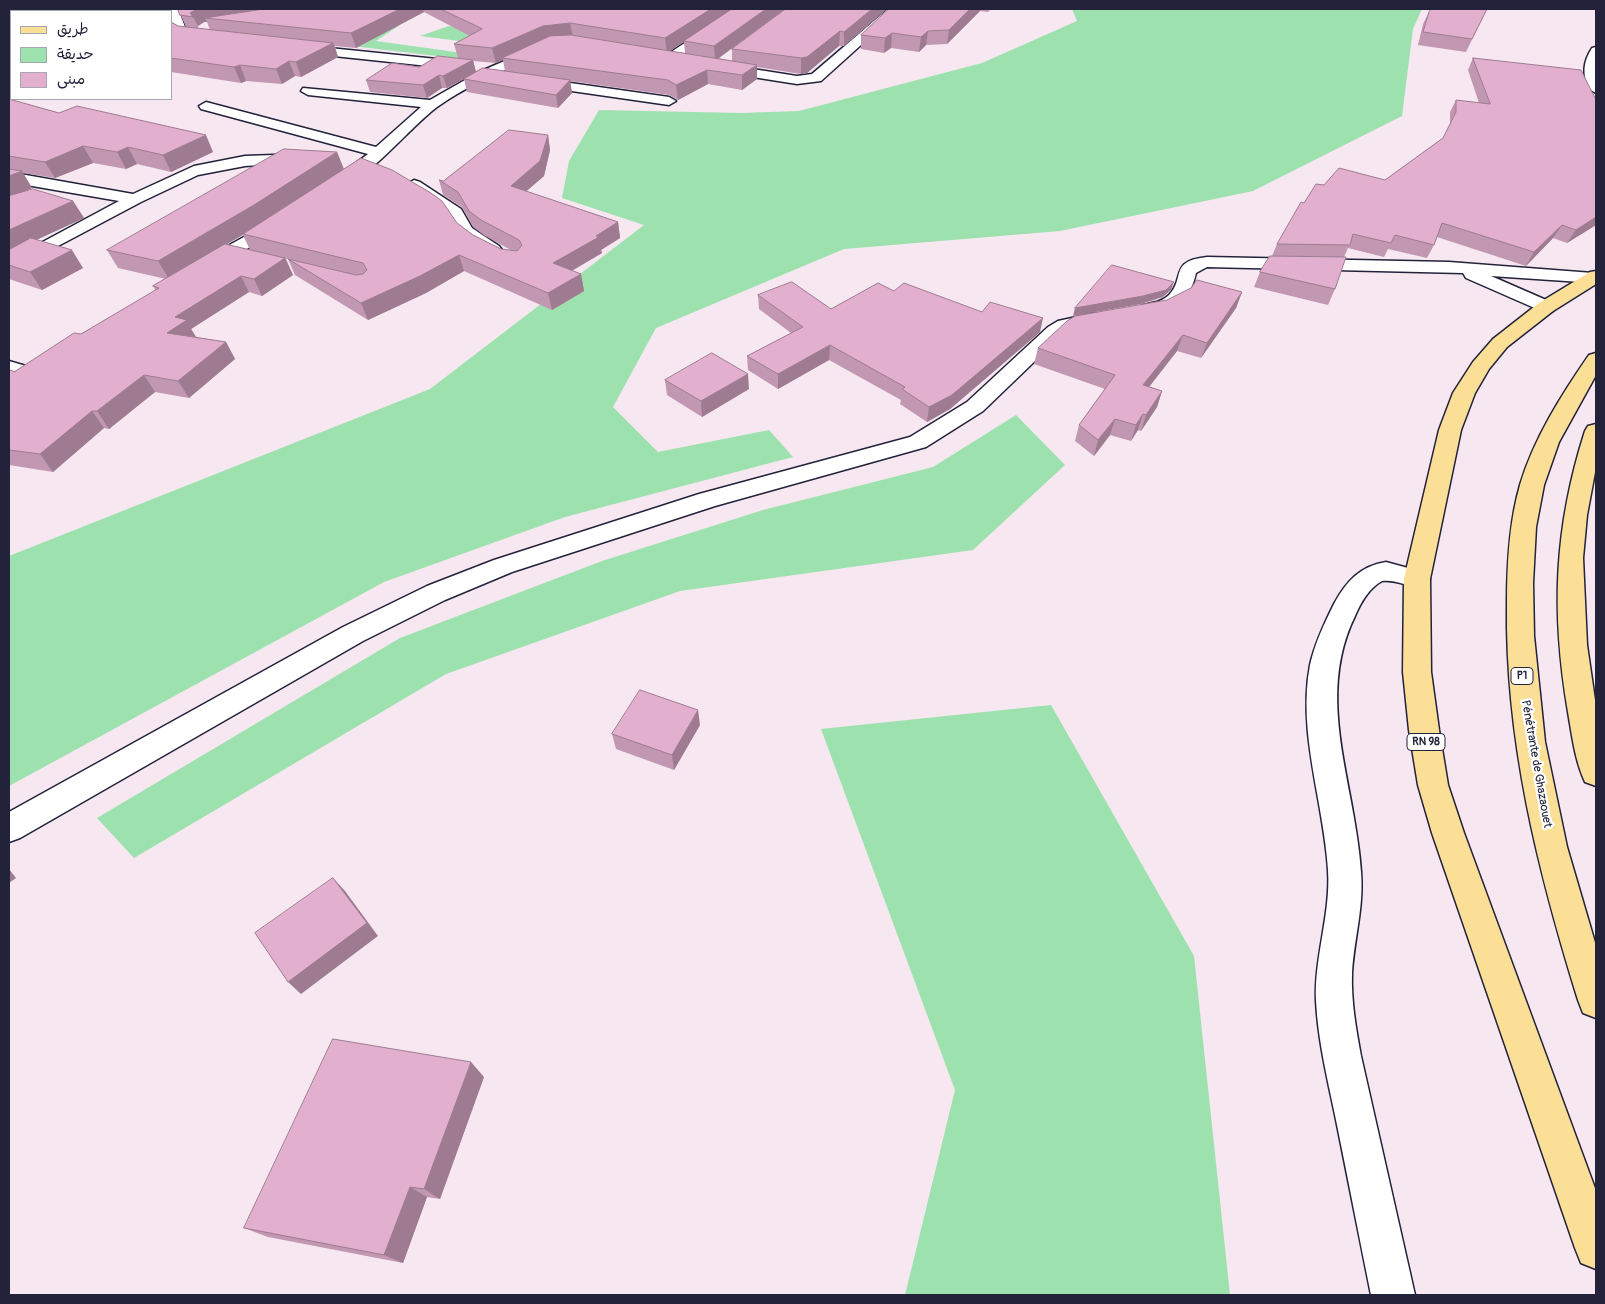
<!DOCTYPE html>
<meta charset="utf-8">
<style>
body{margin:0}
#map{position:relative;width:1605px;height:1304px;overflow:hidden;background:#f6e7f0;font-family:Pangolin,"Playpen Sans Arabic",sans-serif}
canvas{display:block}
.frame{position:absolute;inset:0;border:10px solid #22223b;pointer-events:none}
.legend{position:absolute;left:10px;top:10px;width:162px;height:90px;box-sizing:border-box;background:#fff;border:1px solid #a7a7b1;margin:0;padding:6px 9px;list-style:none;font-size:15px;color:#22223b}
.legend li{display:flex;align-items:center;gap:10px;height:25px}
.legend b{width:25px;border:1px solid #a7a7b1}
</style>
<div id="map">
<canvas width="1605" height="1304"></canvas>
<div class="frame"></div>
<ul class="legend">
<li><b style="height:6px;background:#fbdf96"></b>طريق</li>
<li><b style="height:14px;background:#9de2ae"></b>حديقة</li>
<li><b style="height:14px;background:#e2b0ce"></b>مبنى</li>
</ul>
</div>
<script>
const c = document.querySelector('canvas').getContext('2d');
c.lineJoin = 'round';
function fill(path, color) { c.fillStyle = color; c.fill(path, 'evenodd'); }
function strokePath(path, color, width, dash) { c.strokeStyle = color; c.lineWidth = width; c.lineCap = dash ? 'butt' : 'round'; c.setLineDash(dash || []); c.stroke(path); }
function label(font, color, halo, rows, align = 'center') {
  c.font = font + ' Pangolin,sans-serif'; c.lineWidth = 4.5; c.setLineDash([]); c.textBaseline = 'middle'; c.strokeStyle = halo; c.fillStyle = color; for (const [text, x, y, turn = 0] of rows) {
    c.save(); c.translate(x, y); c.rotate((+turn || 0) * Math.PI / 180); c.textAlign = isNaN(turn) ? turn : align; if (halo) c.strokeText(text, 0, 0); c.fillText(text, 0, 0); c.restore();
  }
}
const green = new Path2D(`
 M 1072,9 L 1422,9 L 1413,29 L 1402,116 L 1253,191 L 1060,231 L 844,249 L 656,328 L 613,407 L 658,452 L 769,430 L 793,457 L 565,517 L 384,582 L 9,786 L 9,556 L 430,389 L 644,225 L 562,198 L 569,161 L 599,110 L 741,113 L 799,111 L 982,63 L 1077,21 Z
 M 387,22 L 400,25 L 376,41 L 470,54 L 491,45 L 420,36 L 449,26 L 541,33 L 488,62 L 335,44 Z
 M 1016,415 L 1065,465 L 973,550 L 680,591 L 446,674 L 134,858 L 97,818 L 400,638 L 602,561 L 763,510 L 933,467 Z
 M 1051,705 L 1194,956 L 1230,1295 L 905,1295 L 955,1090 L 821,729 Z`);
const street = new Path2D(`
 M 166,9 L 178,9 L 187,32 L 210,34 L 216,38 L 210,42 L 178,38 L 171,22 L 171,11 Z
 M 736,9 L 749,9 L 673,62 L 665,62 L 663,59 L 665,56 Z
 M 888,9 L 901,9 L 821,81 L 797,84 L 721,72 L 715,68 L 721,64 L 797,76 L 812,74 Z
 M 300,45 L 466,62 L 472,66 L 466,70 L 296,52 L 294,49 Z
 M 539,46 L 543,47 L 545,50 L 543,53 C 508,69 469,84 437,107 C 411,126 367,181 339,188 L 331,183 L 333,180 L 368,154 L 201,109 L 199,106 L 206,102 L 376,147 L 421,107 L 308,95 L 301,91 L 303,88 L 430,100 L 479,72 Z
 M 1596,47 L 1596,93 L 1589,89 C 1582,74 1583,62 1592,48 Z
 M 535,78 L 669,97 L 676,101 L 669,105 L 530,85 L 528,82 L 530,79 Z
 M 302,154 L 310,159 L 307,162 L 245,166 L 198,175 L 141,202 L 9,272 L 9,260 L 119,201 L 9,182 L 9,172 L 133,194 L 194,166 L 245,156 Z
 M 414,180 L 420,182 L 461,209 L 472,228 L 499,246 L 502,250 L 499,254 L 487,254 L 472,246 L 459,235 L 448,216 L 408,188 L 406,185 Z
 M 278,218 L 284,219 L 286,223 L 284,227 L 211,270 L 199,270 L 196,266 L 199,262 Z
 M 1207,257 L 1449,262 L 1593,273 L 1596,273 L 1596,283 L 1491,276 L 1553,303 L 1555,307 L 1553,311 L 1546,313 L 1466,278 L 1463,273 L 1207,267 L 1196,273 C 1191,298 1171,320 1143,313 L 1141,309 L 1143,305 C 1152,303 1162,302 1169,295 C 1186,278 1168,261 1207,257 Z
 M 1095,313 L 1102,315 L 1105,319 L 1102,323 L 1071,330 L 1062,335 L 983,411 L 926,447 L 715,506 L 512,572 L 445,600 L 363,641 L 20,838 L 9,842 L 9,812 L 343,627 L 427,586 L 494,560 L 699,494 L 910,437 L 967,402 L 1048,327 L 1058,321 Z
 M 9,361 L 36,369 L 39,373 L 36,377 L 29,379 L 9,373 Z
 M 1386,562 L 1426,573 L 1430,579 L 1426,585 C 1411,590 1398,579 1382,581 C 1369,588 1361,602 1355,616 C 1314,699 1356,786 1361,872 C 1364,907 1354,939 1352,973 C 1351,1001 1356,1029 1361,1056 L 1415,1295 L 1371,1295 C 1359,1237 1348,1178 1336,1120 C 1328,1081 1318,1041 1316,1001 C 1314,957 1331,914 1328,870 C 1324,803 1297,732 1310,665 C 1315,643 1324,624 1334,604 C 1346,582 1360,566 1386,562 Z`);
const primary = new Path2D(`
 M 1596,271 L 1596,284 L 1553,311 L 1507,347 L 1489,369 L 1475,393 L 1461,430 L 1430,579 L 1431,672 L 1439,730 L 1448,785 L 1464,833 L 1596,1191 L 1596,1269 L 1581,1263 L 1575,1248 L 1432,833 L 1418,785 L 1409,730 L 1403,672 L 1404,579 L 1439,430 L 1453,393 L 1473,362 L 1493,339 L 1539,303 L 1590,272 Z`);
const highway = new Path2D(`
 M 1596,353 L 1596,375 L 1559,442 L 1544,485 L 1536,527 L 1533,583 L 1534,636 L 1545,742 L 1567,847 L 1596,946 L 1596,1018 L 1583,1013 L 1578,1000 C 1538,871 1505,740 1507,604 C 1507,564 1509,523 1520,485 C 1534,438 1562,394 1589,355 Z
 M 1596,424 L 1596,467 L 1587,515 L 1583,558 L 1587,645 L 1596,707 L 1596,786 L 1585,782 C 1575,761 1572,735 1568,712 C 1551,612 1554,528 1585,431 L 1588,426 Z`);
const wall = new Path2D(`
 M 178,9 L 785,9 L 718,58 L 732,61 L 732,49 L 887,9 L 844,46 L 839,46 L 807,73 L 801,74 L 757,67 L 757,79 L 742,90 L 708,84 L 678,100 L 669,95 L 570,81 L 572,93 L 558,108 L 467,92 L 464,79 L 447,88 L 442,88 L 427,98 L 370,92 L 366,80 L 458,58 L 454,44 L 470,36 L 424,12 L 356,48 L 335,46 L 338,57 L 301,77 L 295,76 L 282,84 L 246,81 L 241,83 L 171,72 L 171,22 L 178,26 L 186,27 ZM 204,22 L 207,22 L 210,30 L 198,28 L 198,26 ZM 684,42 L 685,53 L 670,51 ZM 503,60 L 505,71 L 476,72 L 473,61 L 496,63 Z
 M 889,9 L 991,9 L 988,12 L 980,11 L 947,44 L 926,45 L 919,52 L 891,48 L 884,53 L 861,49 L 861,35 Z
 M 1487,9 L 1466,52 L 1418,45 L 1423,24 L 1429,12 Z
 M 1473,58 L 1596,100 L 1596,225 L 1567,243 L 1553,238 L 1526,266 L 1437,237 L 1434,245 L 1427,258 L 1388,249 L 1384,257 L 1348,248 L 1344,257 L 1335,289 L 1328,305 L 1254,287 L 1260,272 L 1272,256 L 1277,244 L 1304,203 L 1324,185 L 1385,180 L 1443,138 L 1450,124 L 1450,112 L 1456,100 L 1479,103 L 1468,70 Z
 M 9,99 L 59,113 L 213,152 L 171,172 L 137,164 L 126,169 L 93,163 L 55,178 L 23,173 L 32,188 L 27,190 L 73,201 L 84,218 L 36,240 L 83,268 L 42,290 L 9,279 Z
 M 548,135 L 550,150 L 544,176 L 526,191 L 618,222 L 620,238 L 601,250 L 602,253 L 572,271 L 581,274 L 584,291 L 552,310 L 464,271 L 426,293 L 368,320 L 295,275 L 288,259 L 286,259 L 293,275 L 262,296 L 249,292 L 191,329 L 196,337 L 226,342 L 235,359 L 189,398 L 155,392 L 109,429 L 104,428 L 53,472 L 9,465 L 9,371 L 14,372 L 81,334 L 156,291 L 153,286 L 166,279 L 118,268 L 107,250 L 337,152 L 343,169 L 457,223 L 473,235 L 501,249 L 511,250 L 485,236 L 473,227 L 462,207 L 443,195 L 439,180 L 443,181 ZM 243,235 L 250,250 L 227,244 Z
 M 894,291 L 1040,332 L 950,409 L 927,422 L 900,404 L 901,400 L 829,360 L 778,389 L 748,370 L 747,356 L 791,333 L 759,309 L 758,295 L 831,309 Z
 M 1242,292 L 1236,308 L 1201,358 L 1177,351 L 1149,387 L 1162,391 L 1157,407 L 1141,431 L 1138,430 L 1131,441 L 1110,435 L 1094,456 L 1075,441 L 1079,425 L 1105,389 L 1034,364 L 1038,348 Z
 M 665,380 L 749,389 L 702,417 L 667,395 Z
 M 700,725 L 674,770 L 616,749 L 612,734 Z
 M 484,1077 L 440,1199 L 427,1197 L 403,1263 L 268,1237 L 244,1228 Z`);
const shadedWall = new Path2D(`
 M 164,9 L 168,9 L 169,11 L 165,11 Z
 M 197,9 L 292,9 L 205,18 L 207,22 L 204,22 L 198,26 L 193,17 L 190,13 Z
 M 400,9 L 423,9 L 424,12 L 356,48 L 351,33 Z
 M 711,9 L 733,9 L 667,53 L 665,38 Z
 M 766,9 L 785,9 L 715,61 L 714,46 Z
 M 872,9 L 887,9 L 844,46 L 844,32 Z
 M 970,9 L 980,9 L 980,11 L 947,44 L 949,30 Z
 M 570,23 L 573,37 L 502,58 L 503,60 L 496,63 L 492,48 L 543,26 Z
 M 840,31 L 839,46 L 807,73 L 801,74 L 801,58 Z
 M 928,31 L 926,45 L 919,52 L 921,37 Z
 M 892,33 L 891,48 L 884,53 L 885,38 Z
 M 333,43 L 338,57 L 301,77 L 296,62 Z
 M 9,56 L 11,56 L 11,73 L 9,74 Z
 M 473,60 L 476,72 L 447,88 L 443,76 Z
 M 289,61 L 295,76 L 282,84 L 276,69 Z
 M 240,65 L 246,81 L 241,83 L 234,67 Z
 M 757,65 L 757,79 L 742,90 L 742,75 Z
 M 707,70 L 708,84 L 678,100 L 676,85 Z
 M 439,75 L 442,88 L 427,98 L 423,85 Z
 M 570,80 L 572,93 L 558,108 L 556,95 Z
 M 206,135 L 213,152 L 171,172 L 163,155 Z
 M 548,135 L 550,150 L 544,176 L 514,202 L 511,186 Z
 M 83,146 L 93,163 L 55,178 L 45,162 Z
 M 128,147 L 137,164 L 126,169 L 117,152 Z
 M 337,152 L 344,169 L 262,223 L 169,279 L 158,261 Z
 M 22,171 L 32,188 L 18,194 L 9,203 L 9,176 Z
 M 73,201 L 84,218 L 21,247 L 9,259 L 9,230 Z
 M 1596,217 L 1596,225 L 1567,243 L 1576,230 Z
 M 618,222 L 620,238 L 601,250 L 602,253 L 557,279 L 553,263 Z
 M 1562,225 L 1553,238 L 1526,266 L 1534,252 Z
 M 72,250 L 83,268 L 42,290 L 30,272 Z
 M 459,255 L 464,271 L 426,293 L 368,320 L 361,303 Z
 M 285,258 L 293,275 L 262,296 L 254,279 Z
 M 581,274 L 584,291 L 552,310 L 548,293 Z
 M 241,276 L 249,292 L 191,329 L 196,337 L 167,333 L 175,317 Z
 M 1174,282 L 1171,290 L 1163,297 L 1141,304 L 1073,316 L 1075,308 Z
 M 1242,292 L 1236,308 L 1201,358 L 1207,343 Z
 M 1043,318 L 1040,332 L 950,409 L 927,422 L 929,407 Z
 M 1183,335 L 1177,351 L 1138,401 L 1143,385 Z
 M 226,342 L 235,359 L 189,398 L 178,381 Z
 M 830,345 L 829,360 L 778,389 L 778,374 Z
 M 748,374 L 749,389 L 702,417 L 701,401 Z
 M 144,375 L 155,392 L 109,429 L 97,411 Z
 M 1162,391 L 1157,407 L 1141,431 L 1146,415 Z
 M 92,411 L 104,428 L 53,472 L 40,454 Z
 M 1143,414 L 1138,430 L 1131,441 L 1136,425 Z
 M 1115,419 L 1110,435 L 1094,456 L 1098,440 Z
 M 698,710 L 700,725 L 674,770 L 672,755 Z
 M 9,869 L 16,878 L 9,883 Z
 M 333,878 L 345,891 L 378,936 L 301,994 L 288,982 Z
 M 471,1062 L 484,1077 L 440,1199 L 424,1189 Z
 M 410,1187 L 427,1197 L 403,1263 L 384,1255 Z`);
const building = new Path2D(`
 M 9,9 L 164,9 L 165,11 L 11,11 L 11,56 L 9,56 Z
 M 178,9 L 197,9 L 190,13 L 193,17 L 180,15 Z
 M 264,9 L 400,9 L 351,33 L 205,18 Z
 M 441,9 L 711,9 L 665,38 L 570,23 L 543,26 L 492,48 L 454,44 L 482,29 Z
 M 732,9 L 766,9 L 714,46 L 684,41 Z
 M 786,9 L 872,9 L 844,32 L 840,31 L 807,57 L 801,58 L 732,49 Z
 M 889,9 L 970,9 L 949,30 L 928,31 L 921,37 L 892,33 L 885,38 L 861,35 Z
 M 1431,9 L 1487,9 L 1472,39 L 1423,32 L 1429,12 Z
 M 171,22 L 178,26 L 333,43 L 296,62 L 289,61 L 276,69 L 240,65 L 234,67 L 171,58 Z
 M 571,35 L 757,65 L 742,75 L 707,70 L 676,85 L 668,80 L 502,58 L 550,36 Z
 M 438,56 L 473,60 L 443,76 L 439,75 L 423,85 L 366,80 L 392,63 L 419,67 Z
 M 1473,58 L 1581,70 L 1596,100 L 1596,217 L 1576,230 L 1562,225 L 1534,252 L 1442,223 L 1434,245 L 1395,235 L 1391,243 L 1353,234 L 1350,245 L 1277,244 L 1301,202 L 1304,203 L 1316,184 L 1324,185 L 1339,168 L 1385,180 L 1443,138 L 1456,112 L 1456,100 L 1490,104 Z
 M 483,68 L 570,80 L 556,95 L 464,79 Z
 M 9,99 L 59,113 L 77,106 L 206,135 L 163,155 L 128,147 L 117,152 L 83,146 L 45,162 L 9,156 Z
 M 509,130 L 548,135 L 540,161 L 511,186 L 618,222 L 596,236 L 599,237 L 553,263 L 581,274 L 548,293 L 459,255 L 420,276 L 361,303 L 288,259 L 356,275 L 363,274 L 367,270 L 363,263 L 243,234 L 361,158 L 392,170 L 431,193 L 442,201 L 457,223 L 473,235 L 501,249 L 517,251 L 522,245 L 519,240 L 481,220 L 469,211 L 458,192 L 439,180 L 443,181 Z
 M 284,149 L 337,152 L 254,205 L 158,261 L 107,250 Z
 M 9,169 L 22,171 L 9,176 Z
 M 33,189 L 73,201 L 9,230 L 9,196 Z
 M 31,238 L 72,250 L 30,272 L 9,265 L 9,250 Z
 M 225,244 L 285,258 L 254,279 L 241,276 L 175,317 L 187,320 L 167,333 L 226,342 L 178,381 L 144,375 L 97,411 L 92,411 L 40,454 L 9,450 L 9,371 L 11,370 L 14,372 L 74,333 L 81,334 L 159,288 L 153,286 Z
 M 1270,256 L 1346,257 L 1335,289 L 1260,272 Z
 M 1112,265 L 1174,282 L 1166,290 L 1143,296 L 1075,308 Z
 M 1197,280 L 1242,292 L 1207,343 L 1183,335 L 1143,385 L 1162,391 L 1146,415 L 1143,414 L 1136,425 L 1115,419 L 1098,440 L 1079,425 L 1115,375 L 1038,348 L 1067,321 L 1075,316 L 1167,300 L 1191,288 Z
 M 792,282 L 831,309 L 878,283 L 894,291 L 904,283 L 982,312 L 990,302 L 1043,318 L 952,395 L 929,407 L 902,389 L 905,387 L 830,345 L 778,374 L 747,356 L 803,327 L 758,295 Z
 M 712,353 L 748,374 L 701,401 L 665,380 Z
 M 640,690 L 698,710 L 672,755 L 612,734 Z
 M 333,878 L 367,923 L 288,982 L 255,933 Z
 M 333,1039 L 471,1062 L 424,1189 L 410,1187 L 384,1255 L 244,1228 Z`);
const shields = [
 [1522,676,22],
 [1426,742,38]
];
const shieldNames = [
 ["P1",1522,676],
 ["RN 98",1426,742]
];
const streetNames = [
 ["Pénétrante de Ghazaouet",1536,764,80]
];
fill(green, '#9de2ae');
strokePath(street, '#22223b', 3);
strokePath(primary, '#22223b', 3);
strokePath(highway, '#22223b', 3);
fill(street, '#fff');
fill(primary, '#fbdf96');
fill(highway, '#fbdf96');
fill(wall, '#c297b1');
fill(shadedWall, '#9e7b90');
fill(building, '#e2b0ce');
strokePath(building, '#9e7b90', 1);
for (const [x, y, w] of shields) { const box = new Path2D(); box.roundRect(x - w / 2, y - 8.5, w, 17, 4); c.fillStyle = '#fff'; c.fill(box); strokePath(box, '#22223b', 1); }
label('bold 11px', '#22223b', null, shieldNames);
label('12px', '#22223b', '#fff', streetNames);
</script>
